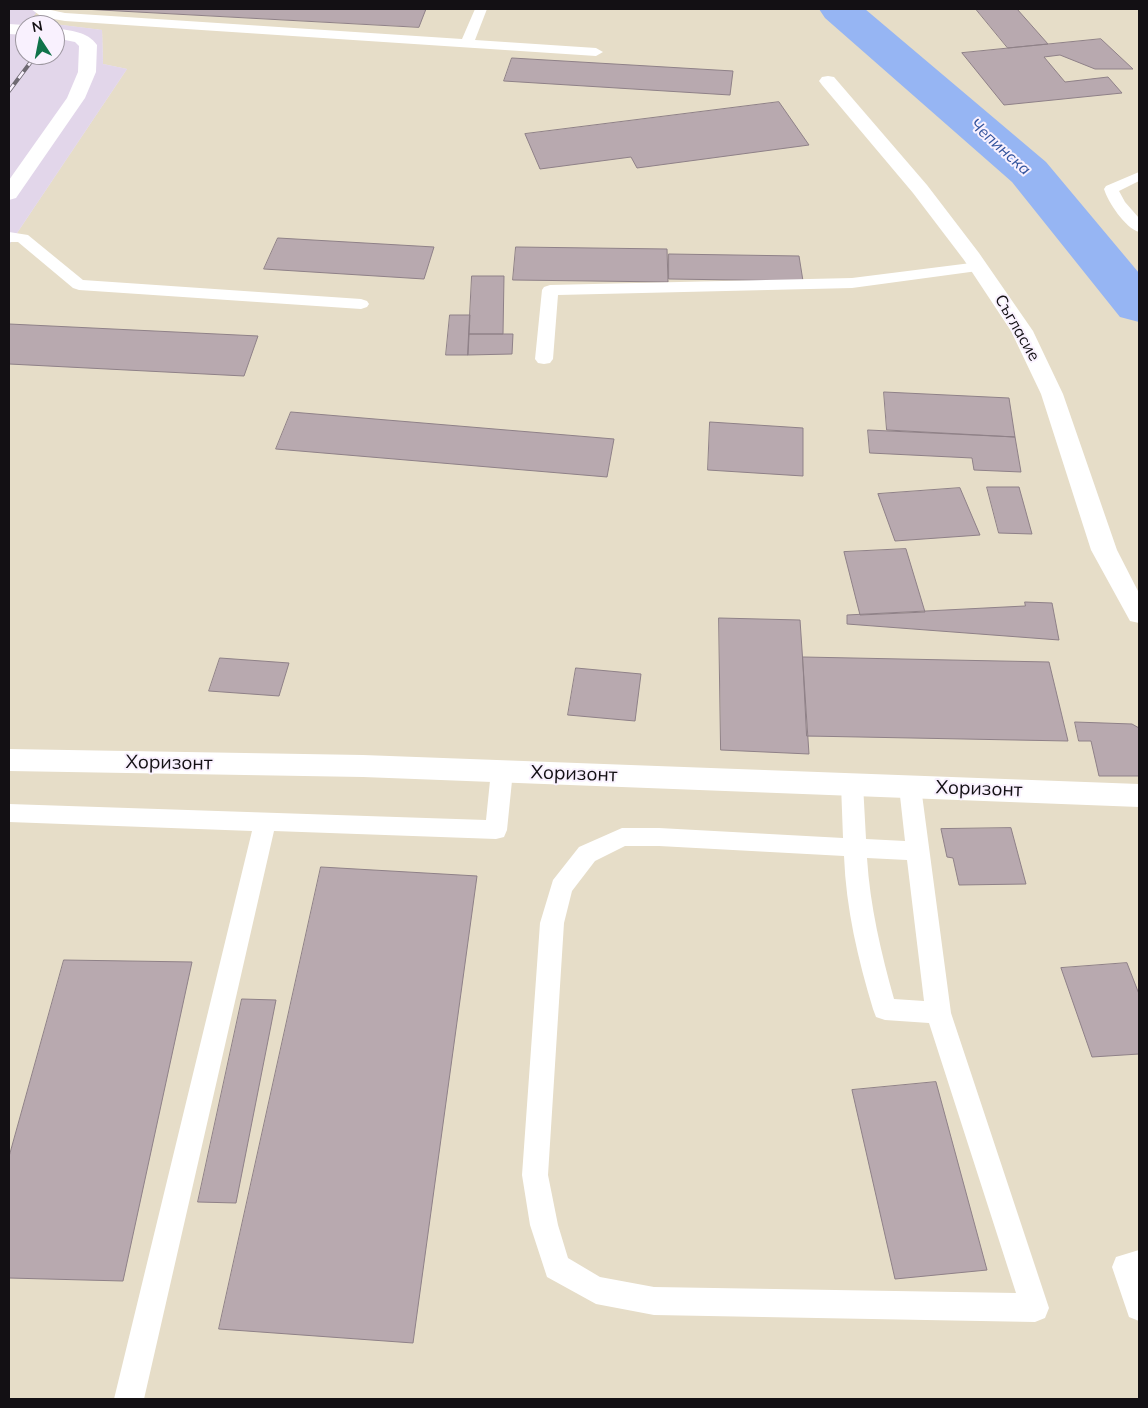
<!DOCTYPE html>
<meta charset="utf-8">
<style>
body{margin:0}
#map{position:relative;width:1148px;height:1408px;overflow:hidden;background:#ece4f1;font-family:Mulish,sans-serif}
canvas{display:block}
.frame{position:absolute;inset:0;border:10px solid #131014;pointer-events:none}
.north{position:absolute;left:15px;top:15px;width:50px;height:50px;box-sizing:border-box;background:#f9f1fe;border:1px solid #9d97a0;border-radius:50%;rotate:349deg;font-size:14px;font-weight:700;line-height:20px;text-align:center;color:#131014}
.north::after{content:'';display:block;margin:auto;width:18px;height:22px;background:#10734a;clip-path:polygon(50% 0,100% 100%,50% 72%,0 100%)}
</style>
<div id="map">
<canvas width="1148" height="1408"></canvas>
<div class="frame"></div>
<div class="north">N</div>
</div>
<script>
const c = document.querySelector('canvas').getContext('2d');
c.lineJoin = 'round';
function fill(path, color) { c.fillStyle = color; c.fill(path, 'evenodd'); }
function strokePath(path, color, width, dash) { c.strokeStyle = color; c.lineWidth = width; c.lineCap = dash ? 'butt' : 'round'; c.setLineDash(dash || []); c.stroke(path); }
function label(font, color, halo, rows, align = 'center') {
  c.font = font + ' Mulish,sans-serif'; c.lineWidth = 4; c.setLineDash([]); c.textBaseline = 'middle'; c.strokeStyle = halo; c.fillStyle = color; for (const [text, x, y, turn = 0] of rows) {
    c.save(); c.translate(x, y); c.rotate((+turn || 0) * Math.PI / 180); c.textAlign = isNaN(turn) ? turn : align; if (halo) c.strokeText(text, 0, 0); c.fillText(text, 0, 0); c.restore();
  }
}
const industrial = new Path2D(`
 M 39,9 L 1139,9 L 1139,1399 L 9,1399 L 9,245 L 127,69 L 103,64 L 102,30 L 29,21 Z`);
const built = new Path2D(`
 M 9,9 L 39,9 L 30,21 L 102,30 L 103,64 L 127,69 L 9,245 ZM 25,25 L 55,25 L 55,55 L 25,55 Z`);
const river = new Path2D(`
 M 819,9 L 865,9 L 1046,162 L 1139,273 L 1139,322 L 1120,317 L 1012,182 L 825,18 Z`);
const building = new Path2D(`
 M 83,9 L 426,9 L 419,27 Z
 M 976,9 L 1017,9 L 1048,44 L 1008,48 Z
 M 1101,39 L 1133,69 L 1095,69 L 1060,55 L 1044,57 L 1065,82 L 1108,77 L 1122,93 L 1004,105 L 962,53 Z
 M 512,58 L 733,71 L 730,95 L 504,81 Z
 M 779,102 L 809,145 L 637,168 L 631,157 L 540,169 L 525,134 Z
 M 278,238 L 434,247 L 424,279 L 264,269 Z
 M 516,247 L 667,249 L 668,282 L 513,280 Z
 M 669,254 L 799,256 L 803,281 L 669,279 Z
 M 472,276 L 504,276 L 503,334 L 469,334 Z
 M 450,315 L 470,315 L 468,355 L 446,355 Z
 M 9,324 L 258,336 L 244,376 L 9,364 Z
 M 469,334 L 513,334 L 512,354 L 468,355 Z
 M 884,392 L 1009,398 L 1015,437 L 887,430 Z
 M 291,412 L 614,439 L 607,477 L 276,449 Z
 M 710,422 L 803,428 L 803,476 L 708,470 Z
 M 868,430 L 1015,437 L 1021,472 L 974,470 L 972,458 L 870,453 Z
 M 987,487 L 1019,487 L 1032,534 L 999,533 Z
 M 960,488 L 980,535 L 895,541 L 878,494 Z
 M 906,549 L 925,612 L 860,615 L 844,552 Z
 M 1025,602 L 1052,603 L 1059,640 L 847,624 L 847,615 L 1025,606 Z
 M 719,618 L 800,620 L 809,754 L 721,750 Z
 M 803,657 L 1049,662 L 1068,741 L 807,736 Z
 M 220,658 L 289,663 L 279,696 L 209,691 Z
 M 576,668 L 641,674 L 635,721 L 568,715 Z
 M 1075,722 L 1132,724 L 1139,728 L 1139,776 L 1099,776 L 1091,741 L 1079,741 Z
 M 1011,828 L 1026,884 L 959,885 L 953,858 L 947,857 L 941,829 Z
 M 321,867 L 477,876 L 413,1343 L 219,1329 Z
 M 64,960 L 192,962 L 123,1281 L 9,1278 L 9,1157 Z
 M 1127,963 L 1139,994 L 1139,1054 L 1092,1057 L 1061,968 Z
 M 242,999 L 276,1000 L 236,1203 L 198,1202 Z
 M 936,1082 L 987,1270 L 895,1279 L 852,1090 Z`);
const service = new Path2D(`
 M 31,9 L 46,9 L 65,13 L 462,39 L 475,9 L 487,9 L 475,40 L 596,48 L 603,52 L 596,56 L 65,21 L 42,17 Z
 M 1139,172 L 1139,181 L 1119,191 L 1125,202 L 1139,218 L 1139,232 C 1125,228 1108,202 1104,189 L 1106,186 Z
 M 9,232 L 28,235 L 83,280 L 361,299 L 367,301 L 369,304 L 367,307 L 361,309 L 79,290 L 73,288 L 18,242 L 9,242 Z
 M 979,262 L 985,264 L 987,267 L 985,270 L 852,288 L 558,295 L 553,359 L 550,363 L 544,364 L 538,363 L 535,359 L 542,290 L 544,287 L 550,285 L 852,278 Z
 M 502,762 L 510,765 L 513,771 L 507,830 L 504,837 L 496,839 L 274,831 L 144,1399 L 114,1399 L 252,831 L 9,822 L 9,804 L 486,820 L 491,771 L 494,765 Z
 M 852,775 L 860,778 L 863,784 L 866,839 L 905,841 L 899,787 L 902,781 L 910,778 L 918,781 L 921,787 L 951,1013 L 1049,1308 L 1045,1318 L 1035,1322 L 654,1315 L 596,1304 L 547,1277 L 530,1225 L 522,1175 L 540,923 L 553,880 L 579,847 L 622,828 L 659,828 L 843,838 L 841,784 L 844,778 ZM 625,846 L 659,846 L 844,856 C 846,909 858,959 873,1009 L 876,1017 L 885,1020 L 929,1023 L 1016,1293 L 654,1287 L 600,1277 L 568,1258 L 558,1225 L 548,1175 L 564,923 L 572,891 L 595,861 ZM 867,858 L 907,860 L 924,1001 L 894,999 C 881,952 870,906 867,858 Z
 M 1139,1250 L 1139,1321 L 1129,1317 L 1112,1267 L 1116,1257 Z`);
const minor = new Path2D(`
 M 9,24 L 25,25 L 25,35 L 9,34 Z
 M 55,28 C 71,31 87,31 97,45 L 96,72 L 85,98 L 16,198 L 9,200 L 9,180 L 67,98 L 78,72 L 79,46 L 75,42 L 55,38 Z
 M 828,76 L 834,77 L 927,185 L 979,253 L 1033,331 L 1063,394 L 1117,550 L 1139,593 L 1139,623 L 1130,621 L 1091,550 L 1041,394 L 1011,331 L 964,260 L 913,193 L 822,85 L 819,81 L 822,77 Z
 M 9,749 L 363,755 L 1139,784 L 1139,807 L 363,777 L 9,771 Z`);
const rail = new Path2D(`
 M 9,91 L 36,55`);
const farWaternames = [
 ["Чепинска",1000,147,42]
];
const farStreetnames = [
 ["Съгласие",1017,328,60]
];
const streetNames = [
 ["Хоризонт",169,763,1],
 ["Хоризонт",574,774,2],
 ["Хоризонт",979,789,2]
];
fill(industrial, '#e6ddc8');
fill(built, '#e2d6ea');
fill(river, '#96b5f3');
fill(building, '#b8a9af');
strokePath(building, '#8f8188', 1);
fill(service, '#fff');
fill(minor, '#fff');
strokePath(rail, '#6f6a72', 4);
strokePath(rail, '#f9f1fe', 2.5, [8]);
label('italic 16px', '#32539d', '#f9f1fe', farWaternames);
label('16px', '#131014', '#f9f1fe', farStreetnames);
label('19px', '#131014', '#f9f1fe', streetNames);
</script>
